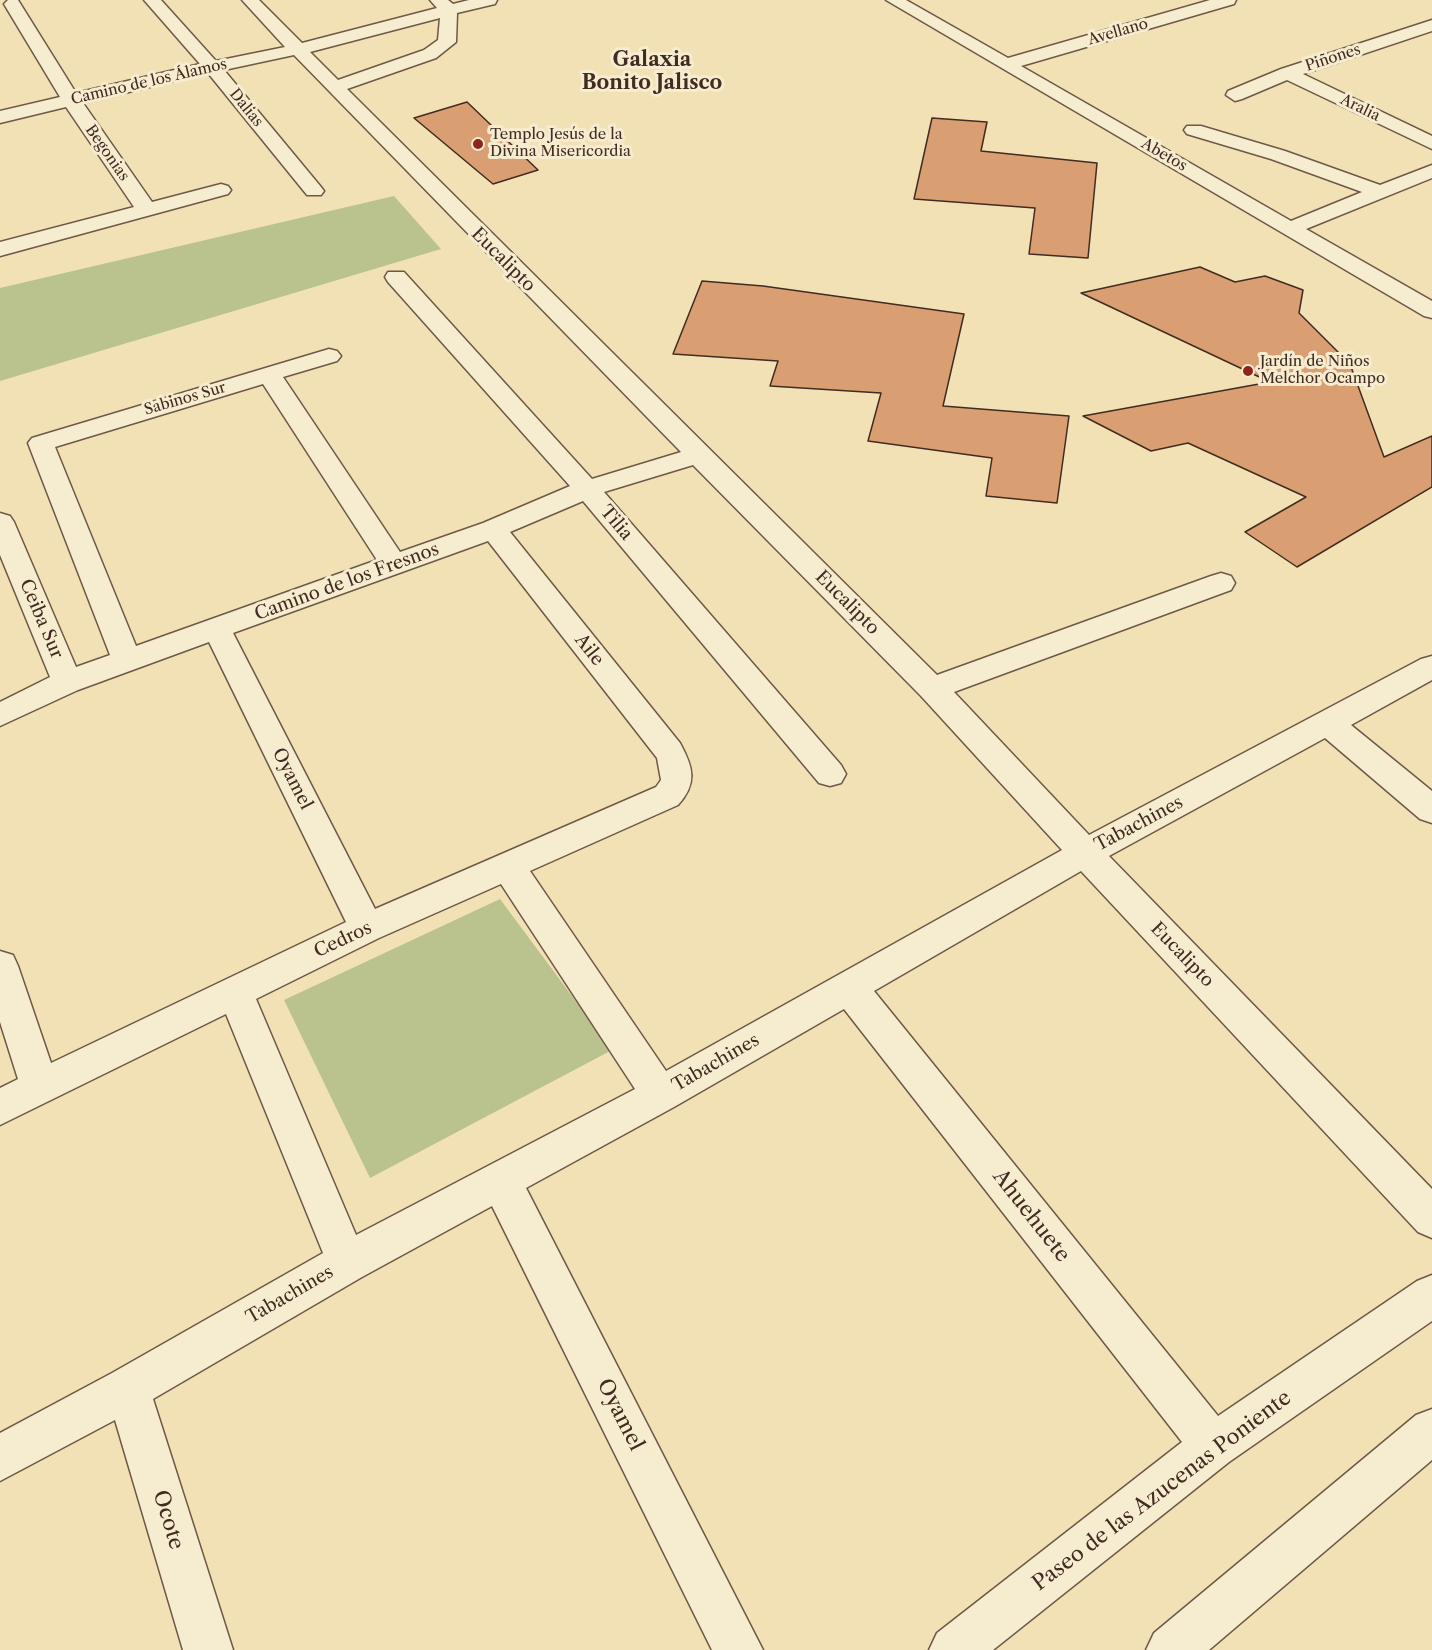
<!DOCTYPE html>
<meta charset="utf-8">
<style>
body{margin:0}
canvas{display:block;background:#f1e1b5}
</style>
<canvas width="1432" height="1650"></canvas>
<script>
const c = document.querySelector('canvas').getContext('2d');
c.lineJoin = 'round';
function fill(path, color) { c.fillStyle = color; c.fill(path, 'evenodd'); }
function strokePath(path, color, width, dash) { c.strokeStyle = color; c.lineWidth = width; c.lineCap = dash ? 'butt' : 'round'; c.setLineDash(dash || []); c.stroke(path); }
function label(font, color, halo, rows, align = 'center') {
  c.font = font + ' "Libre Caslon Text",serif'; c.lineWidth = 6; c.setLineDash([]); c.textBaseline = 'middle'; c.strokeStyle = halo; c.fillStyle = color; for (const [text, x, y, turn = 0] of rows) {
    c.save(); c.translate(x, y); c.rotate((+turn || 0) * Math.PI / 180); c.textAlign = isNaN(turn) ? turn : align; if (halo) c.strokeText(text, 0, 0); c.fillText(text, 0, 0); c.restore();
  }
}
const green = new Path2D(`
 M 394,196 L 441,249 L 0,381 L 0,288 Z
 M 500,899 L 612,1050 L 370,1178 L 284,1000 Z`);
const building = new Path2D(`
 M 467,102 L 538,170 L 493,184 L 414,118 Z
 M 932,118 L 987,122 L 981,151 L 1097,163 L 1088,258 L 1029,254 L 1035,208 L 914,199 Z
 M 1200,267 L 1235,282 L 1265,276 L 1303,290 L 1299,313 L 1350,364 L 1384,457 L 1432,436 L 1432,487 L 1297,567 L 1245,532 L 1306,497 L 1188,443 L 1151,451 L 1083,416 L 1270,382 L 1081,293 Z
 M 702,281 L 763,286 L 964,314 L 943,406 L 1069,416 L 1057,503 L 986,496 L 992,458 L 868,441 L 881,393 L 770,386 L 778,361 L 673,354 Z`);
const minor = new Path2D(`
 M 8,0 L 18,0 L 76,93 L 200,64 L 144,0 L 161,0 L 216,61 L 285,47 L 242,0 L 259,0 L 302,43 L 437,8 L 430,0 L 448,0 L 453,4 L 469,0 L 497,0 L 495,4 L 457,13 L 456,42 L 436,58 L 347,89 L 937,675 L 1211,576 L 1221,573 L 1231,576 L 1235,583 L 1231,590 L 954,692 L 1089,835 L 1421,659 L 1432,656 L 1432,680 L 1351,725 L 1432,791 L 1432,823 L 1420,819 L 1325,738 L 1109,856 L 1432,1189 L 1432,1238 L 1418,1232 L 1081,871 L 874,991 L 1218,1416 L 1417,1281 L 1432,1275 L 1432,1321 L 1229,1462 L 993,1650 L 929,1650 L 937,1633 L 1182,1442 L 844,1009 L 674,1107 L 526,1188 L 763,1650 L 712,1650 L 492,1206 L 362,1277 L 153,1399 L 233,1650 L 183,1650 L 115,1420 L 0,1481 L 0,1433 L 112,1373 L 323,1253 L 226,1014 L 0,1125 L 0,1088 L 18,1079 L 0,1022 L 0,951 L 13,955 L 18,966 L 51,1063 L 346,922 L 209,642 L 78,690 L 0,726 L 0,702 L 50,677 L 0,555 L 0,513 L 10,516 L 14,522 L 76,667 L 110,655 L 28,443 L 32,438 L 329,349 L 337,351 L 341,356 L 337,361 L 283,377 L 400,552 L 483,523 L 570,486 L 388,282 L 385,277 L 388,272 L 404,272 L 592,479 L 681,452 L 294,55 L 224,70 L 321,187 L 324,191 L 321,195 L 307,195 L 208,73 L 83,103 L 152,202 L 221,184 L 228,186 L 231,190 L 228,194 L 0,256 L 0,242 L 134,207 L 66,107 L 0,123 L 0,111 L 60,97 L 4,4 ZM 440,18 L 438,40 L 424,50 L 338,80 L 310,52 ZM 263,384 L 377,560 L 136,646 L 55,447 ZM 693,465 L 921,696 L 1062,850 L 666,1071 L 530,871 L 678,805 C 698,783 693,767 680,743 L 510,532 L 583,501 L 819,783 L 830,786 L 841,783 L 846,774 L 841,765 L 604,492 ZM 488,541 L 657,758 L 661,780 L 656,787 L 375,909 L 233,633 ZM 501,884 L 635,1089 L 356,1235 L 256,999 L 379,938 Z
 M 886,0 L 906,0 L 1008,58 L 1210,0 L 1236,0 L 1234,4 L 1021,66 L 1291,221 L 1362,192 L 1271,159 L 1187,134 L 1184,130 L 1187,126 L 1201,126 L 1285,151 L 1380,185 L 1432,165 L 1432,178 L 1306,229 L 1432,301 L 1432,318 L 1424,316 Z
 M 1432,20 L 1432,31 L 1303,74 L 1432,136 L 1432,149 L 1287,80 L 1242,99 L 1235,101 L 1226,95 L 1228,91 L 1281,69 Z
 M 1432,1409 L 1432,1460 L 1209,1650 L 1146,1650 L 1154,1633 L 1416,1415 Z`);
const markers = [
 [478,144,6,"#8f2418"],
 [1248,371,6,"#8f2418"]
];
const farStreetnames = [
 ["Avellano",1118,32,-16],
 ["Piñones",1333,58,-18],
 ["Camino de los Álamos",149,82,-13],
 ["Dalias",246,108,51],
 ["Aralia",1360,108,26],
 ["Begonias",107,153,55],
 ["Abetos",1164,155,30],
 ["Sabinos Sur",185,399,-16]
];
const farPoinames = [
 ["Templo Jesús de la",490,135],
 ["Divina Misericordia",490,152],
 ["Jardín de Niños",1260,362],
 ["Melchor Ocampo",1260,379]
];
const streetNames = [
 ["Eucalipto",503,260,45],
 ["Tilia",616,523,50],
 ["Camino de los Fresnos",347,582,-20],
 ["Eucalipto",847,603,45],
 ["Ceiba Sur",41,619,67],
 ["Aile",589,650,52],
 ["Oyamel",292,779,63],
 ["Tabachines",1139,824,-28],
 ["Cedros",343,940,-25],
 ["Eucalipto",1182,955,46],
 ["Tabachines",716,1063,-30],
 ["Tabachines",290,1295,-30]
];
const farDistrictnames = [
 ["Galaxia",652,60],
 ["Bonito Jalisco",652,83]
];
const nearStreetnames = [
 ["Ahuehuete",1031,1216,52],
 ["Oyamel",620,1415,63],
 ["Paseo de las Azucenas Poniente",1162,1491,-37],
 ["Ocote",168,1520,73]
];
fill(green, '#bac38d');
fill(building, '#d99f73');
strokePath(building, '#422b22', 1.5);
strokePath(minor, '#6e5847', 3);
fill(minor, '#f6eccf');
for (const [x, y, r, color] of markers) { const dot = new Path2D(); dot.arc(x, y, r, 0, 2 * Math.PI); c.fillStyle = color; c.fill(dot); strokePath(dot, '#f6eccf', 2); }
label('15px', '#422b22', '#f6eccf', farStreetnames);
label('15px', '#422b22', '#f6eccf', farPoinames, 'left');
label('18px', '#422b22', '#f6eccf', streetNames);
label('bold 20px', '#422b22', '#f6eccf', farDistrictnames);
label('21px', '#422b22', '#f6eccf', nearStreetnames);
</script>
